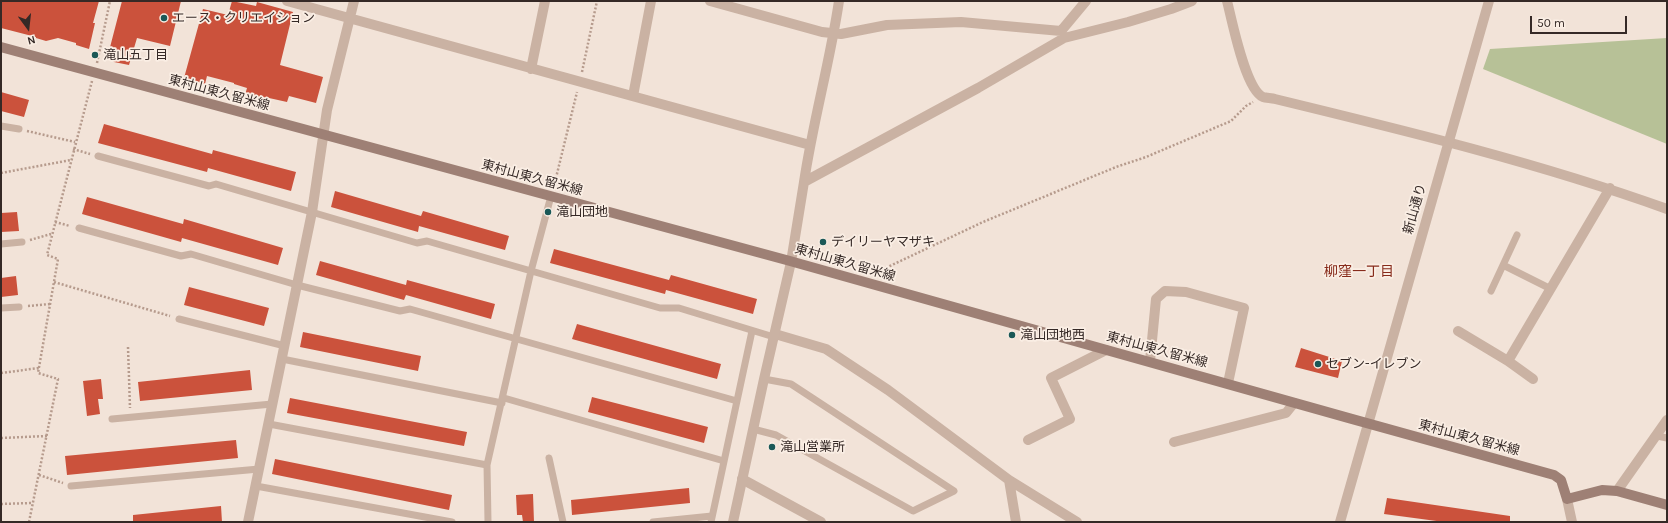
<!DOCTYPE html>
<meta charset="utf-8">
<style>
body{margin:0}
#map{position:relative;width:1668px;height:523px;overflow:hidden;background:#f2e3d8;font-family:Karla,sans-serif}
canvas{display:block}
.frame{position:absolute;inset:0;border:2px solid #352926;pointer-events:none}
.north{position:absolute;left:8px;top:8px;width:40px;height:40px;-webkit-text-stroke:3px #faeee4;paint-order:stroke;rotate:165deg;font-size:11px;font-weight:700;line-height:16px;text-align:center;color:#352926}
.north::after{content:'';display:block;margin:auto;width:14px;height:18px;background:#352926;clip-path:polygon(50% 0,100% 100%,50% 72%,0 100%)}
.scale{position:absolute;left:1530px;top:16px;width:97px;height:18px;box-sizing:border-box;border:2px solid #352926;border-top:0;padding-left:5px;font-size:12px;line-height:14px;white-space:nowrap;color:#352926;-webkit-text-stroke:3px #faeee4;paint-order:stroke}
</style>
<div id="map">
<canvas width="1668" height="523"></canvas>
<div class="frame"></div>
<div class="north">N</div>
<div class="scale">50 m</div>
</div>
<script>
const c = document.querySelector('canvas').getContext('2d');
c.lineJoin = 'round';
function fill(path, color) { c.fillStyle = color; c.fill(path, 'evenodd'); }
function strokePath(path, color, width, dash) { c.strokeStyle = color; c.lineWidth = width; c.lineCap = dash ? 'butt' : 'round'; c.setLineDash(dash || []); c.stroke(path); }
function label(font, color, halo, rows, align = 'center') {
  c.font = font + ' Karla,"Noto Sans JP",sans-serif'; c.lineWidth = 3.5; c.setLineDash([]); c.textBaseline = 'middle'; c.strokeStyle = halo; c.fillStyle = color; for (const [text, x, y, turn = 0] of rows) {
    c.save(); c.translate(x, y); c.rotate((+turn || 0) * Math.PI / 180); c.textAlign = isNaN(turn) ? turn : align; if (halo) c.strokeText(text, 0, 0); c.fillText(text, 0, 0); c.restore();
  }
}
const green = new Path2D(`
 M 1667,38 L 1667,144 L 1483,69 L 1490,49 Z`);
const building = new Path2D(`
 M 1,1 L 99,1 L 93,23 L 95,23 L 89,49 L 76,45 L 76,43 L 58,38 L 46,41 L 36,38 L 36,37 L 1,28 Z
 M 122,1 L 181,1 L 170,46 L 137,38 L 129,65 L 114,62 L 108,55 Z
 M 232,1 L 256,6 L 257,2 L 293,12 L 280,65 L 323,77 L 316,103 L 289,96 L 287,102 L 269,98 L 268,101 L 245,95 L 247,88 L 234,84 L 234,83 L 207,76 L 205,84 L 184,78 L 203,9 L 228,15 Z
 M 1,92 L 29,100 L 24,117 L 1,111 Z
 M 104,124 L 212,154 L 213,150 L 296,172 L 291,191 L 208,168 L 207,172 L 98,143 Z
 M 335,191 L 421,216 L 423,211 L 509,236 L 505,250 L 419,226 L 418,232 L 331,207 Z
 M 87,197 L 183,224 L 184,219 L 283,248 L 278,265 L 182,238 L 181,242 L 82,214 Z
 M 17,212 L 19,231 L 1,232 L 1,213 Z
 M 554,249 L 669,280 L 671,275 L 757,299 L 753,314 L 666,290 L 665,294 L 550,263 Z
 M 320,261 L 406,285 L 407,280 L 495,304 L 491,319 L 406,295 L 404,300 L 316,275 Z
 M 16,276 L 18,295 L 1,297 L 1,278 Z
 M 189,287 L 269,308 L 264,326 L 184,305 Z
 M 577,324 L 721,364 L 717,379 L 572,339 Z
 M 303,332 L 421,356 L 418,371 L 300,347 Z
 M 1301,348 L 1342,361 L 1338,378 L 1295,367 Z
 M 250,370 L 252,390 L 140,401 L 138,382 Z
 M 101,379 L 103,399 L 98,399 L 100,414 L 87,416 L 83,381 Z
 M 592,397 L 708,427 L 704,443 L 588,412 Z
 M 290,398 L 467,432 L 464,446 L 287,413 Z
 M 236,440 L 238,458 L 67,475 L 65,456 Z
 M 275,459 L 452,495 L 449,510 L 272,474 Z
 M 689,488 L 690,503 L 572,515 L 571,500 Z
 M 533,494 L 534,522 L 523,522 L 522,515 L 517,515 L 516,495 Z
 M 1387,498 L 1510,516 L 1510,522 L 1444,522 L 1384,514 Z
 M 221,506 L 222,522 L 133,522 L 133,515 Z`);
const path = new Path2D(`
 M 97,63 L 110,1
 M 582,72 L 597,1
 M 27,131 L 75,142
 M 73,149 L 90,154
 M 1,173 L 71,160
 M 554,186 L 577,92
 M 55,222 L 70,226
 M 30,240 L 51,234
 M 875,273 L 983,222 L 1116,167 L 1146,157 L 1231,121 L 1246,106 L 1253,102
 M 54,282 L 170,316
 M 28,306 L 50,304
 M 128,347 L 130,408
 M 1,373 L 39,368
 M 1,438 L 47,436
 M 39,475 L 63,483
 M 1,504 L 32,503
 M 29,522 L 58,379 L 38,373 L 58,259 L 47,255 L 92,81`);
const service = new Path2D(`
 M 1,126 L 19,129
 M 98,156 L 209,186 L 216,184 L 417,243 L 427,241 L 660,308 L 679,308 L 774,337
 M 79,228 L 181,256 L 191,254 L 297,285 L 400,311 L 410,309 L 737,401
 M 1,244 L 22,242
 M 1503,265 L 1551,289
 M 1491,291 L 1517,235
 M 1,308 L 19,307
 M 179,319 L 285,346
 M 282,359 L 502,403
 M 504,398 L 724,461
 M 112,419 L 272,404
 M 269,424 L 487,465
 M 753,429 L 776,435 L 913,511 L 954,491 L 791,384 L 764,379
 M 1657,436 L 1667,438
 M 549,458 L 563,522
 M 71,486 L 259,469
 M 256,486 L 452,522
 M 488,522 L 487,465 L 531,271 L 551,196
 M 653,522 L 712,516
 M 711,522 L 752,331`);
const minor = new Path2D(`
 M 287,1 L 810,145
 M 710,1 L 822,32 L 841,34 L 887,25 L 961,22 L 1061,31
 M 1227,1 C 1232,20 1245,89 1263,97 C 1266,98 1272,98 1275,99 C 1407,131 1539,163 1667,209
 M 1061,31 L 1086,1
 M 531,69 L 545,1
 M 633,96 L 651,1
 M 804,182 C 813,121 830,62 839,1
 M 791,262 L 804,182 L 978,88 L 1064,38 L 1128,22 L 1171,9 L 1192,1
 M 1458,331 L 1508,361 L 1533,379
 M 775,334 L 826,349 L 888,390 L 1009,480 L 1077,522
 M 1150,361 L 1156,299 L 1165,291 L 1186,292 L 1244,308 L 1228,383
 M 1508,361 L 1610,188
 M 1028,440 L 1070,419 L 1051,378 L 1106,350
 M 1174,442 L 1286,413 L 1294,403
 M 742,479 L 821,522
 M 1009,480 L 1016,522
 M 1617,491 L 1667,420
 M 248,522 L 312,212 L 327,110 L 354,1`);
const tertiary = new Path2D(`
 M 1567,499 L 1572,522
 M 733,522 L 764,379 L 791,262
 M 1340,522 L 1489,1`);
const secondary = new Path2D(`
 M 1,47 C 264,119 527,189 790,261 C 1045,332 1299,405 1554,475 L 1561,480 L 1567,499 L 1602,490 L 1617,491 L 1667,505`);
const markers = [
 [164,18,4,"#1a5857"],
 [95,55,4,"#1a5857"],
 [548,212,4,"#1a5857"],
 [823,242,4,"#1a5857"],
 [1012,335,4,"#1a5857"],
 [1318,364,4,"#1a5857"],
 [772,447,4,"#1a5857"]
];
const poiNames = [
 ["エース・クリエイション",172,18],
 ["滝山五丁目",103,55],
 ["滝山団地",556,212],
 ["デイリーヤマザキ",831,242],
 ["滝山団地西",1020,335],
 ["セブン-イレブン",1326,364],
 ["滝山営業所",780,447]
];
const streetNames = [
 ["東村山東久留米線",219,93,15],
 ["東村山東久留米線",532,178,15],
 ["新山通り",1415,209,-74],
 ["東村山東久留米線",845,263,16],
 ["東村山東久留米線",1157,350,15],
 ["東村山東久留米線",1469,438,15]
];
const neighbourhoodNames = [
 ["柳窪一丁目",1359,272]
];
fill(green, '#b7c197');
fill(building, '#cb523c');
strokePath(path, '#b69b8d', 2.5, [2, 2]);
strokePath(service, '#cab2a3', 7);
strokePath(minor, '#cab2a3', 10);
strokePath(tertiary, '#cab2a3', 10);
strokePath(secondary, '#9e8075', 10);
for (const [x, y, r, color] of markers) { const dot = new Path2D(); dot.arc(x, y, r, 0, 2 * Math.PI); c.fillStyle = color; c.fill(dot); strokePath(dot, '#faeee4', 1.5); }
label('13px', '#352926', '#faeee4', poiNames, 'left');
label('13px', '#352926', '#faeee4', streetNames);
label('14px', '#872b1b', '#faeee4', neighbourhoodNames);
</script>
